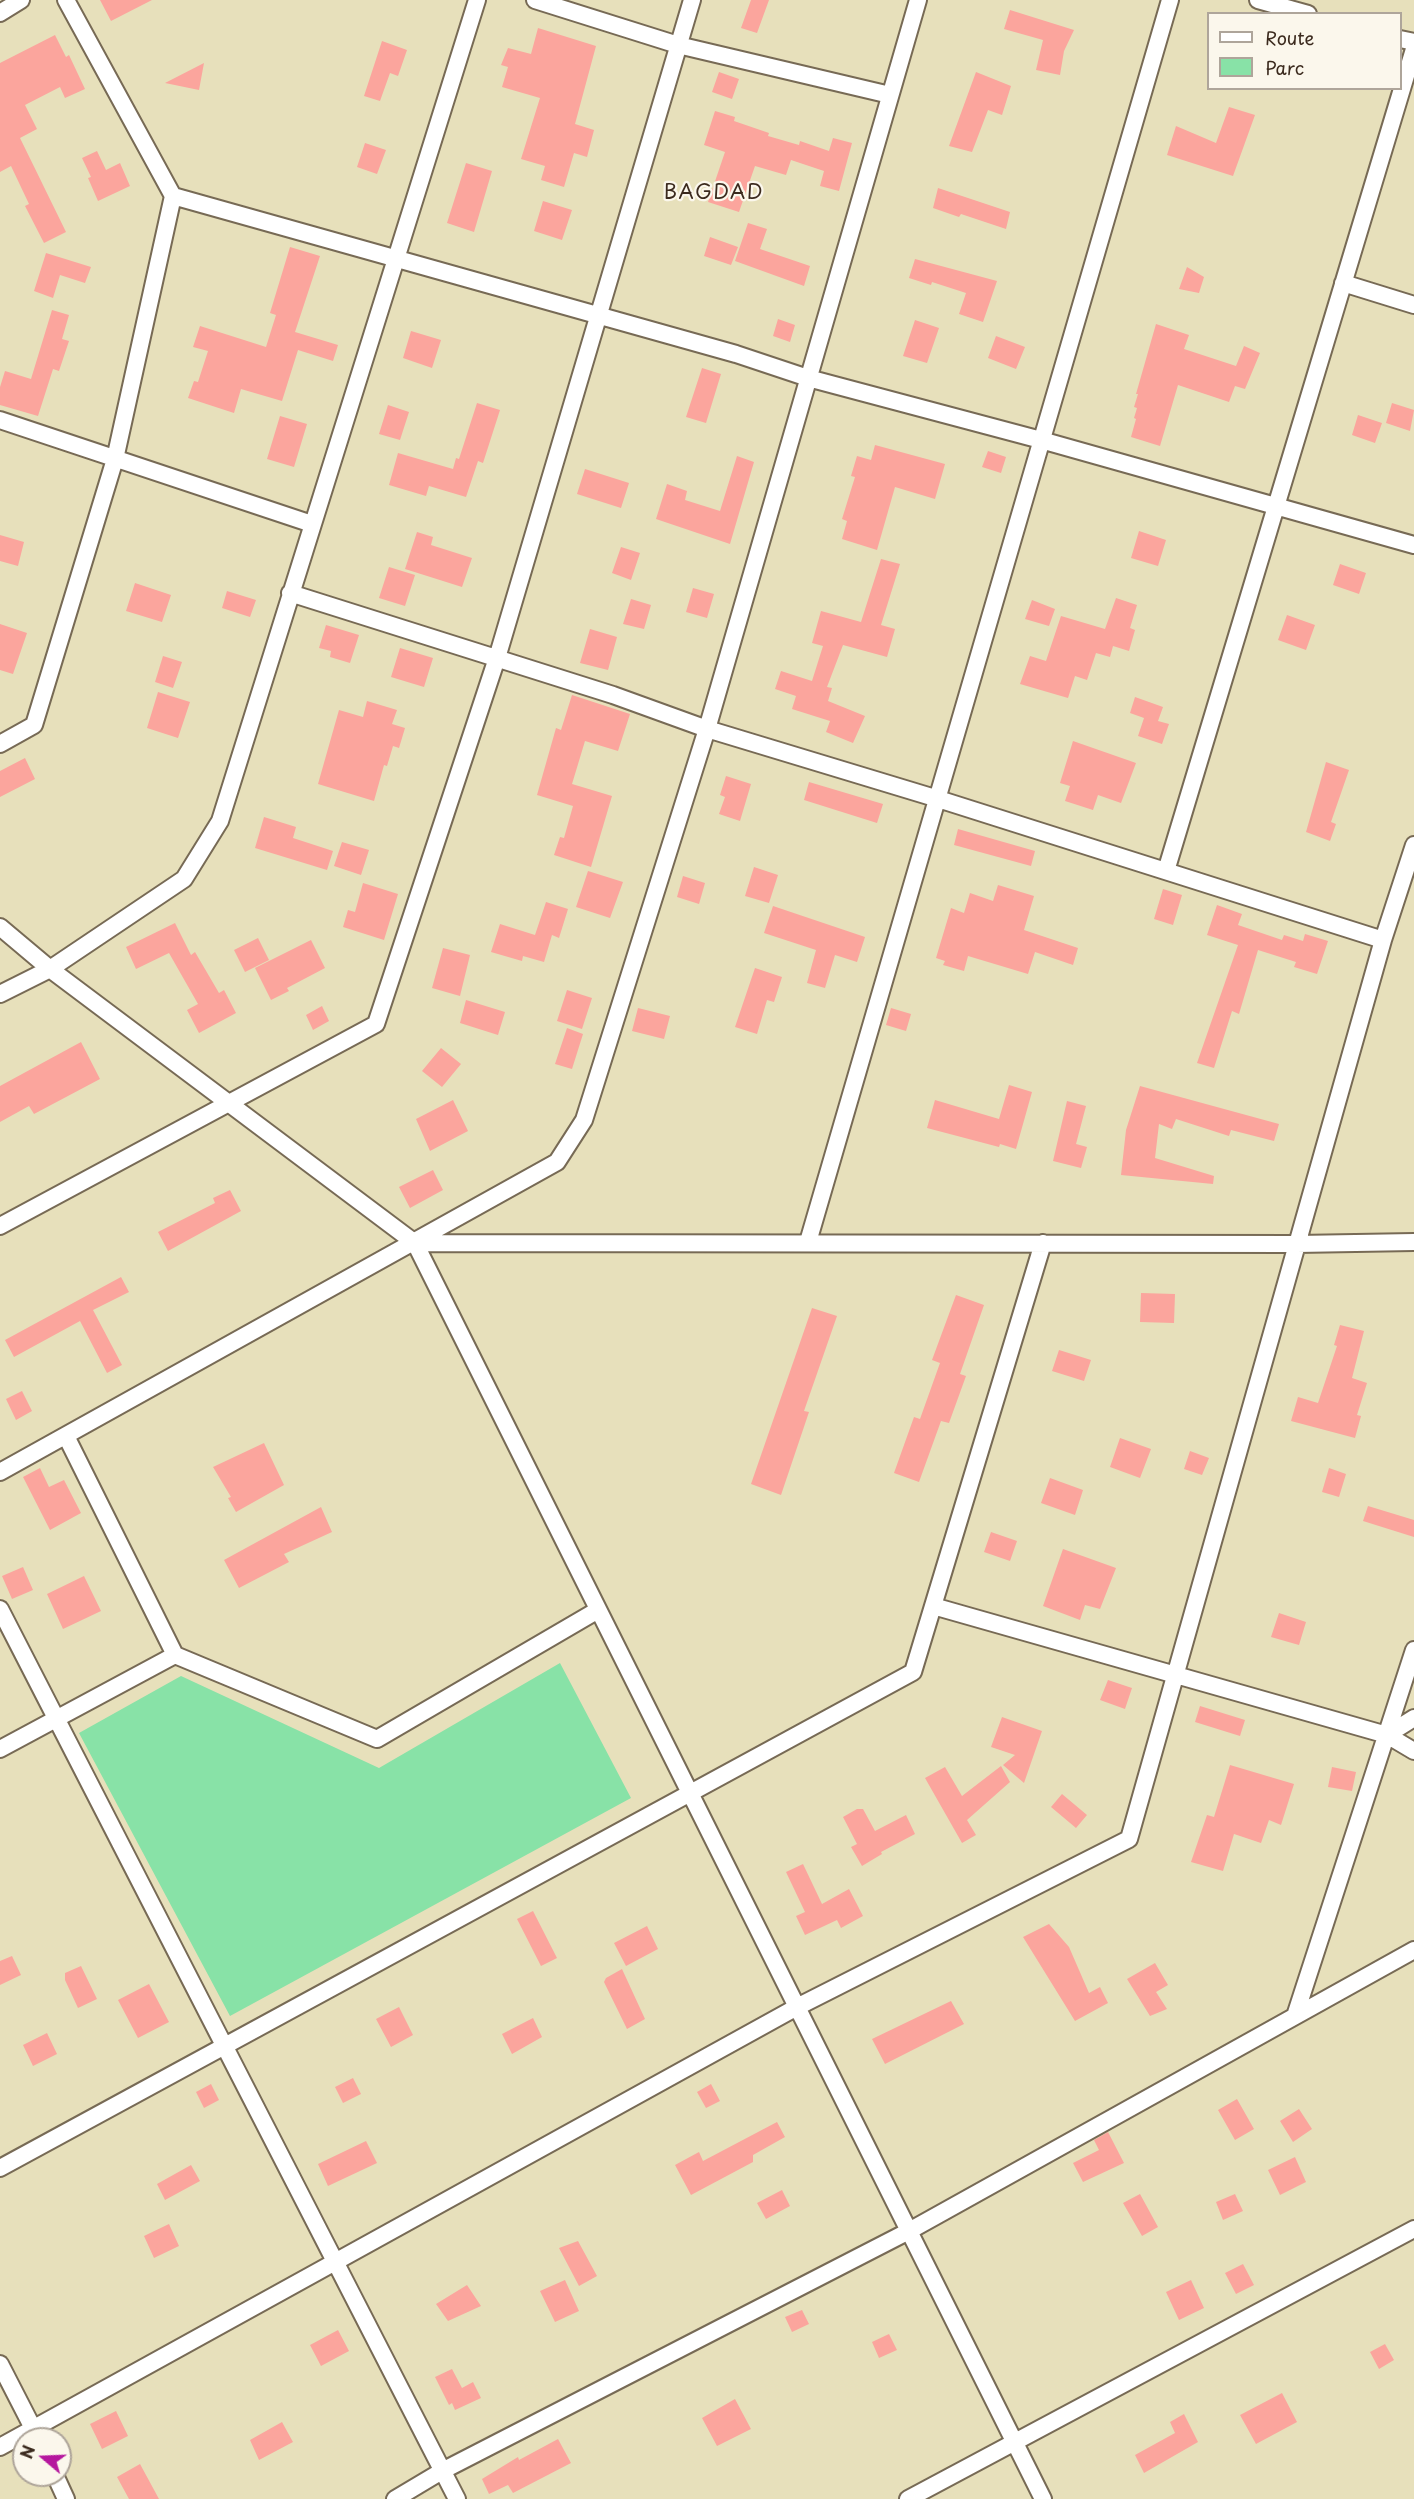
<!DOCTYPE html>
<style>
body{margin:0}
#map{position:relative;width:1414px;height:2499px;overflow:hidden;background:#e7e0bb;font-family:"Playpen Sans",sans-serif}
canvas{display:block}
.legend{position:absolute;left:1207px;top:12px;width:195px;height:78px;box-sizing:border-box;background:#fbf7ec;border:2px solid #aea59a;margin:0;padding:8px 10px;list-style:none;font-size:18px;color:#3b2a1e}
.legend li{display:flex;align-items:center;gap:12px;height:30px}
.legend b{width:30px;border:2px solid #aea59a}
.north{position:absolute;left:12px;top:2427px;width:60px;height:60px;box-sizing:border-box;background:#fbf7ec;border:2px solid #aea59a;border-radius:50%;rotate:289deg;font-size:16px;font-weight:700;line-height:24px;text-align:center;color:#3b2a1e}
.north::after{content:'';display:block;margin:auto;width:21px;height:27px;background:#b5179e;clip-path:polygon(50% 0,100% 100%,50% 72%,0 100%)}
</style>
<div id="map">
<canvas width="1414" height="2499"></canvas>
<ul class="legend">
<li><b style="height:8px;background:#fff"></b>Route</li>
<li><b style="height:16px;background:#88e2a7"></b>Parc</li>
</ul>
<div class="north">N</div>
</div>
<script>
const c = document.querySelector('canvas').getContext('2d');
c.lineJoin = 'round';
function fill(path, color) { c.fillStyle = color; c.fill(path, 'evenodd'); }
function strokePath(path, color, width, dash) { c.strokeStyle = color; c.lineWidth = width; c.lineCap = dash ? 'butt' : 'round'; c.setLineDash(dash || []); c.stroke(path); }
function label(font, color, halo, rows, align = 'center') {
  c.font = font + ' "Playpen Sans",sans-serif'; c.lineWidth = 4.5; c.setLineDash([]); c.textBaseline = 'middle'; c.strokeStyle = halo; c.fillStyle = color; for (const [text, x, y, turn = 0] of rows) {
    c.save(); c.translate(x, y); c.rotate((+turn || 0) * Math.PI / 180); c.textAlign = isNaN(turn) ? turn : align; if (halo) c.strokeText(text, 0, 0); c.fillText(text, 0, 0); c.restore();
  }
}
const green = new Path2D(`
 M 560,1663 L 631,1798 L 230,2016 L 79,1733 L 181,1676 L 379,1768 Z`);
const building = new Path2D(`
 M 100,0 L 152,0 L 111,21 Z
 M 751,0 L 769,0 L 757,33 L 741,28 Z
 M 1010,10 L 1074,30 L 1064,51 L 1060,75 L 1036,70 L 1043,40 L 1004,29 Z
 M 538,28 L 596,46 L 575,124 L 594,130 L 587,157 L 574,153 L 564,187 L 541,180 L 545,166 L 521,159 L 540,98 L 502,87 L 508,67 L 501,65 L 508,48 L 531,54 Z
 M 55,35 L 66,57 L 69,55 L 85,89 L 65,98 L 60,87 L 25,105 L 37,129 L 20,138 L 66,232 L 44,243 L 25,206 L 29,204 L 11,166 L 0,172 L 0,63 Z
 M 382,41 L 407,50 L 398,76 L 390,73 L 380,101 L 364,96 Z
 M 204,63 L 199,90 L 165,83 Z
 M 719,72 L 739,79 L 732,99 L 712,92 Z
 M 976,72 L 1011,86 L 1002,115 L 988,110 L 972,152 L 949,146 Z
 M 1229,107 L 1255,115 L 1233,176 L 1167,155 L 1176,126 L 1216,143 Z
 M 715,111 L 735,117 L 734,121 L 769,133 L 768,136 L 799,145 L 800,141 L 829,151 L 833,138 L 852,143 L 839,191 L 820,186 L 824,171 L 791,160 L 786,175 L 755,166 L 739,212 L 708,202 L 725,152 L 704,145 Z
 M 365,143 L 386,150 L 377,174 L 357,167 Z
 M 97,151 L 106,170 L 120,163 L 130,186 L 98,201 L 88,178 L 91,177 L 82,158 Z
 M 466,163 L 492,171 L 474,232 L 447,223 Z
 M 938,188 L 1010,212 L 1006,229 L 961,214 L 959,217 L 933,208 Z
 M 543,201 L 572,210 L 562,240 L 534,231 Z
 M 748,223 L 767,229 L 760,249 L 810,266 L 804,286 L 735,261 Z
 M 710,237 L 738,247 L 731,265 L 704,256 Z
 M 290,247 L 320,256 L 295,332 L 338,345 L 333,361 L 298,350 L 282,401 L 241,389 L 234,413 L 188,398 L 194,381 L 198,382 L 208,351 L 193,347 L 200,326 L 266,347 L 276,315 L 270,313 Z
 M 46,253 L 91,267 L 85,283 L 60,275 L 53,298 L 34,291 Z
 M 915,259 L 997,281 L 983,322 L 959,314 L 966,293 L 932,282 L 931,285 L 909,278 Z
 M 1187,267 L 1204,277 L 1199,293 L 1179,289 Z
 M 52,310 L 69,315 L 62,339 L 69,341 L 59,371 L 53,369 L 38,416 L 0,405 L 0,387 L 5,371 L 31,379 Z
 M 778,319 L 795,325 L 790,342 L 773,336 Z
 M 915,320 L 939,328 L 927,363 L 903,356 Z
 M 1156,324 L 1189,335 L 1184,349 L 1236,366 L 1244,346 L 1260,353 L 1245,389 L 1235,386 L 1229,402 L 1178,385 L 1160,446 L 1131,437 L 1136,419 L 1134,418 L 1137,408 L 1134,407 L 1138,394 L 1136,394 Z
 M 411,331 L 441,340 L 432,368 L 403,358 Z
 M 996,336 L 1025,347 L 1016,369 L 988,358 Z
 M 702,368 L 721,374 L 706,423 L 686,417 Z
 M 477,403 L 500,410 L 483,463 L 478,461 L 466,497 L 429,486 L 426,496 L 389,485 L 398,453 L 453,469 L 456,458 L 459,459 Z
 M 1392,403 L 1414,410 L 1410,431 L 1386,423 Z
 M 388,405 L 409,412 L 400,440 L 379,434 Z
 M 1358,415 L 1382,423 L 1375,443 L 1352,435 Z
 M 280,416 L 307,424 L 294,467 L 267,459 Z
 M 875,445 L 945,464 L 935,499 L 895,487 L 877,550 L 842,539 L 847,521 L 842,519 L 855,477 L 851,476 L 857,456 L 871,460 Z
 M 988,451 L 1006,457 L 1001,473 L 982,467 Z
 M 737,456 L 754,462 L 730,544 L 656,519 L 667,484 L 687,491 L 685,500 L 720,511 Z
 M 585,469 L 629,483 L 621,508 L 577,494 Z
 M 1139,531 L 1166,540 L 1158,566 L 1131,558 Z
 M 417,532 L 433,537 L 431,545 L 472,558 L 462,587 L 405,569 Z
 M 0,535 L 24,542 L 18,566 L 0,561 Z
 M 621,547 L 640,553 L 631,580 L 612,573 Z
 M 881,559 L 900,564 L 881,625 L 895,629 L 887,657 L 843,645 L 827,687 L 832,688 L 828,701 L 865,716 L 853,743 L 826,732 L 830,721 L 792,709 L 796,696 L 775,689 L 781,671 L 812,681 L 823,646 L 812,643 L 821,611 L 861,622 Z
 M 1340,564 L 1366,573 L 1359,594 L 1333,585 Z
 M 389,567 L 415,575 L 405,606 L 379,598 Z
 M 135,583 L 171,595 L 162,622 L 126,611 Z
 M 693,588 L 714,594 L 707,618 L 686,612 Z
 M 227,591 L 256,600 L 250,617 L 222,608 Z
 M 1116,598 L 1137,605 L 1130,628 L 1135,630 L 1129,651 L 1113,646 L 1110,657 L 1096,653 L 1087,680 L 1075,676 L 1068,698 L 1020,684 L 1030,656 L 1046,661 L 1061,616 L 1105,629 Z
 M 631,599 L 651,605 L 644,629 L 623,624 Z
 M 1032,600 L 1055,609 L 1049,626 L 1025,619 Z
 M 1287,615 L 1315,625 L 1306,650 L 1278,640 Z
 M 0,624 L 27,633 L 13,674 L 0,670 Z
 M 326,625 L 359,635 L 350,663 L 330,657 L 331,651 L 319,648 Z
 M 590,629 L 617,637 L 608,670 L 580,663 Z
 M 400,648 L 433,658 L 424,687 L 391,677 Z
 M 163,656 L 182,662 L 173,688 L 155,682 Z
 M 158,692 L 190,702 L 178,738 L 147,728 Z
 M 572,695 L 630,714 L 618,751 L 585,741 L 572,784 L 612,796 L 591,867 L 554,855 L 560,837 L 564,838 L 573,806 L 537,795 L 556,728 L 561,730 Z
 M 1135,697 L 1163,707 L 1158,721 L 1169,724 L 1162,744 L 1138,736 L 1144,718 L 1130,713 Z
 M 367,701 L 397,710 L 392,724 L 405,728 L 399,748 L 393,746 L 387,766 L 384,765 L 374,801 L 318,784 L 339,710 L 363,717 Z
 M 1073,741 L 1136,763 L 1121,803 L 1098,795 L 1093,810 L 1065,801 L 1070,786 L 1060,783 Z
 M 25,758 L 35,779 L 0,797 L 0,771 Z
 M 1326,762 L 1349,770 L 1331,822 L 1336,824 L 1330,841 L 1306,832 Z
 M 726,776 L 751,784 L 740,821 L 719,814 L 725,797 L 720,795 Z
 M 809,782 L 883,804 L 877,823 L 804,800 Z
 M 264,817 L 296,827 L 293,838 L 333,851 L 327,870 L 255,848 Z
 M 958,829 L 1035,851 L 1031,866 L 954,845 Z
 M 342,842 L 369,850 L 361,875 L 334,866 Z
 M 754,867 L 778,875 L 769,903 L 745,896 Z
 M 588,871 L 623,882 L 610,918 L 576,907 Z
 M 683,876 L 705,883 L 699,904 L 677,897 Z
 M 363,883 L 398,894 L 384,940 L 343,927 L 348,910 L 355,912 Z
 M 998,885 L 1034,896 L 1024,930 L 1078,948 L 1073,965 L 1035,952 L 1028,974 L 968,956 L 964,971 L 943,965 L 945,961 L 936,958 L 951,908 L 964,913 L 970,893 L 993,901 Z
 M 1163,889 L 1182,895 L 1173,925 L 1154,919 Z
 M 546,902 L 568,909 L 559,938 L 552,935 L 544,962 L 523,956 L 522,961 L 491,952 L 500,924 L 535,935 Z
 M 1217,905 L 1242,914 L 1238,925 L 1282,940 L 1284,935 L 1303,941 L 1305,934 L 1328,941 L 1317,974 L 1294,967 L 1296,962 L 1258,950 L 1239,1014 L 1232,1011 L 1214,1068 L 1197,1063 L 1238,945 L 1207,935 Z
 M 773,906 L 865,937 L 857,962 L 835,955 L 825,988 L 807,983 L 816,950 L 764,933 Z
 M 175,923 L 191,955 L 195,952 L 219,993 L 224,990 L 236,1013 L 199,1033 L 187,1010 L 198,1004 L 169,953 L 136,969 L 126,947 Z
 M 258,938 L 269,960 L 245,972 L 234,950 Z
 M 311,940 L 325,968 L 287,988 L 289,991 L 271,1000 L 255,968 Z
 M 443,948 L 470,955 L 460,996 L 432,988 Z
 M 755,968 L 782,977 L 774,1002 L 767,1000 L 757,1034 L 735,1027 Z
 M 567,990 L 592,998 L 582,1029 L 557,1021 Z
 M 466,1000 L 505,1012 L 498,1035 L 460,1023 Z
 M 322,1006 L 329,1021 L 313,1030 L 306,1015 Z
 M 638,1008 L 670,1016 L 664,1039 L 632,1031 Z
 M 891,1008 L 911,1014 L 906,1031 L 886,1025 Z
 M 567,1028 L 583,1034 L 572,1069 L 555,1064 Z
 M 81,1042 L 100,1079 L 34,1114 L 29,1106 L 0,1122 L 0,1086 Z
 M 441,1048 L 461,1064 L 442,1087 L 422,1071 Z
 M 1009,1085 L 1032,1092 L 1016,1149 L 1000,1144 L 999,1147 L 927,1128 L 935,1100 L 999,1119 Z
 M 1140,1086 L 1279,1124 L 1274,1141 L 1231,1130 L 1229,1136 L 1176,1119 L 1172,1129 L 1159,1124 L 1155,1158 L 1214,1176 L 1213,1184 L 1121,1175 L 1126,1130 Z
 M 453,1100 L 468,1131 L 430,1151 L 416,1119 Z
 M 1067,1101 L 1086,1106 L 1076,1144 L 1087,1147 L 1081,1168 L 1053,1161 Z
 M 433,1170 L 443,1190 L 410,1208 L 399,1187 Z
 M 230,1190 L 241,1211 L 168,1251 L 158,1232 L 215,1203 L 213,1198 Z
 M 121,1277 L 129,1292 L 93,1310 L 122,1365 L 107,1373 L 80,1321 L 14,1357 L 5,1340 Z
 M 1141,1293 L 1175,1294 L 1174,1323 L 1140,1322 Z
 M 956,1295 L 984,1305 L 960,1374 L 966,1376 L 949,1423 L 941,1421 L 919,1482 L 894,1473 L 914,1417 L 920,1419 L 940,1363 L 932,1360 Z
 M 812,1308 L 837,1316 L 804,1411 L 809,1412 L 781,1495 L 751,1484 Z
 M 1340,1325 L 1364,1331 L 1352,1378 L 1367,1383 L 1357,1415 L 1361,1416 L 1355,1438 L 1291,1421 L 1298,1397 L 1318,1403 L 1337,1346 L 1334,1345 Z
 M 1059,1350 L 1091,1360 L 1084,1381 L 1052,1371 Z
 M 22,1391 L 32,1411 L 16,1420 L 6,1399 Z
 M 1120,1438 L 1151,1449 L 1140,1478 L 1110,1467 Z
 M 264,1443 L 284,1485 L 236,1512 L 228,1498 L 231,1497 L 213,1467 Z
 M 1190,1451 L 1209,1458 L 1202,1475 L 1184,1469 Z
 M 40,1468 L 49,1487 L 64,1480 L 81,1513 L 50,1530 L 23,1477 Z
 M 1329,1468 L 1346,1474 L 1339,1497 L 1322,1492 Z
 M 1050,1478 L 1083,1490 L 1075,1515 L 1041,1503 Z
 M 1368,1506 L 1414,1520 L 1414,1537 L 1363,1521 Z
 M 321,1507 L 332,1532 L 284,1554 L 289,1562 L 239,1588 L 224,1560 Z
 M 991,1532 L 1017,1541 L 1010,1561 L 984,1552 Z
 M 1063,1549 L 1116,1568 L 1100,1609 L 1085,1605 L 1080,1620 L 1043,1606 Z
 M 23,1567 L 33,1590 L 12,1599 L 2,1576 Z
 M 84,1576 L 101,1611 L 63,1629 L 47,1594 Z
 M 1279,1613 L 1306,1622 L 1299,1645 L 1271,1637 Z
 M 1108,1680 L 1132,1688 L 1125,1709 L 1100,1700 Z
 M 1200,1706 L 1245,1720 L 1240,1736 L 1195,1722 Z
 M 1002,1717 L 1042,1731 L 1024,1783 L 1003,1765 L 1015,1755 L 991,1747 Z
 M 1230,1765 L 1294,1784 L 1281,1825 L 1269,1820 L 1261,1843 L 1234,1834 L 1223,1871 L 1191,1862 L 1207,1815 L 1214,1817 Z
 M 1001,1766 L 1010,1782 L 967,1820 L 976,1835 L 962,1843 L 925,1778 L 945,1767 L 962,1796 Z
 M 1332,1767 L 1356,1772 L 1352,1791 L 1328,1787 Z
 M 1062,1794 L 1087,1815 L 1076,1828 L 1051,1807 Z
 M 857,1809 L 863,1809 L 875,1831 L 906,1815 L 915,1834 L 881,1852 L 882,1854 L 862,1866 L 851,1847 L 857,1844 L 843,1817 Z
 M 803,1864 L 822,1904 L 849,1889 L 863,1916 L 841,1928 L 837,1920 L 805,1935 L 796,1916 L 805,1912 L 786,1872 Z
 M 533,1911 L 557,1958 L 541,1966 L 517,1919 Z
 M 1049,1924 L 1069,1947 L 1089,1993 L 1100,1987 L 1108,2003 L 1075,2021 L 1023,1937 Z
 M 647,1926 L 658,1949 L 626,1966 L 614,1943 Z
 M 12,1956 L 21,1975 L 0,1985 L 0,1961 Z
 M 1155,1963 L 1168,1985 L 1156,1992 L 1167,2009 L 1150,2016 L 1127,1979 Z
 M 81,1966 L 97,1999 L 78,2008 L 65,1980 L 65,1973 Z
 M 622,1969 L 645,2019 L 627,2029 L 604,1982 L 606,1978 Z
 M 149,1984 L 169,2022 L 138,2038 L 118,2000 Z
 M 951,2001 L 964,2024 L 885,2064 L 872,2039 Z
 M 399,2007 L 413,2035 L 391,2047 L 376,2019 Z
 M 533,2018 L 542,2037 L 512,2054 L 502,2034 Z
 M 47,2033 L 57,2054 L 33,2066 L 23,2045 Z
 M 353,2078 L 361,2094 L 343,2103 L 335,2087 Z
 M 211,2084 L 219,2100 L 204,2108 L 196,2092 Z
 M 711,2084 L 720,2101 L 706,2108 L 697,2092 Z
 M 1237,2099 L 1254,2129 L 1235,2140 L 1218,2110 Z
 M 1299,2109 L 1312,2129 L 1293,2142 L 1280,2121 Z
 M 777,2122 L 785,2137 L 753,2155 L 753,2162 L 691,2195 L 675,2165 L 699,2152 L 703,2161 Z
 M 1108,2132 L 1124,2163 L 1083,2182 L 1073,2163 L 1099,2150 L 1094,2140 Z
 M 366,2141 L 377,2163 L 328,2186 L 318,2164 Z
 M 1295,2157 L 1306,2182 L 1280,2195 L 1268,2170 Z
 M 191,2165 L 200,2181 L 165,2200 L 157,2184 Z
 M 782,2190 L 790,2206 L 766,2219 L 757,2203 Z
 M 1140,2194 L 1158,2227 L 1142,2236 L 1123,2203 Z
 M 1235,2194 L 1243,2211 L 1223,2220 L 1216,2202 Z
 M 169,2224 L 179,2246 L 154,2258 L 144,2236 Z
 M 578,2241 L 597,2276 L 579,2286 L 559,2248 Z
 M 1243,2264 L 1254,2285 L 1236,2294 L 1225,2273 Z
 M 565,2280 L 579,2311 L 555,2322 L 540,2291 Z
 M 1191,2280 L 1204,2308 L 1179,2320 L 1166,2292 Z
 M 467,2285 L 481,2306 L 448,2321 L 436,2304 Z
 M 802,2310 L 809,2324 L 792,2332 L 785,2317 Z
 M 338,2330 L 349,2351 L 321,2366 L 310,2345 Z
 M 889,2334 L 897,2350 L 879,2358 L 872,2342 Z
 M 1385,2344 L 1394,2360 L 1379,2369 L 1370,2352 Z
 M 452,2369 L 462,2388 L 473,2382 L 481,2398 L 455,2410 L 452,2403 L 449,2405 L 435,2377 Z
 M 1282,2393 L 1297,2422 L 1256,2444 L 1240,2415 Z
 M 735,2399 L 751,2429 L 717,2446 L 702,2418 Z
 M 116,2411 L 128,2436 L 102,2449 L 90,2424 Z
 M 1184,2414 L 1198,2442 L 1144,2473 L 1135,2455 L 1175,2433 L 1170,2422 Z
 M 282,2422 L 293,2442 L 259,2460 L 250,2440 Z
 M 558,2439 L 571,2463 L 513,2493 L 508,2485 L 489,2494 L 482,2479 L 518,2457 L 519,2460 Z
 M 140,2464 L 159,2499 L 129,2499 L 117,2477 Z`);
const street = new Path2D(`
 M 535,0 L 678,45 L 890,95
 M 1258,0 L 1308,14
 M 0,13 L 21,0
 M 1400,39 L 1414,42
 M 173,196 L 736,354 L 808,378 L 1041,440 L 1414,545
 M 1343,283 L 1414,305
 M 0,420 L 312,524
 M 290,593 L 613,695 L 707,729 L 935,798 L 1383,940
 M 0,744 L 34,725 L 115,459 L 173,196 L 66,0
 M 1166,871 L 1414,49
 M 0,927 L 50,969 L 415,1243 L 1043,2499
 M 0,994 L 50,969 L 184,879 L 220,821 L 477,0
 M 0,1226 L 376,1024 L 497,658 L 692,0
 M 808,1242 L 1170,0
 M 415,1243 L 1297,1244 L 1414,1242
 M 66,1436 L 175,1655 L 377,1739 L 598,1610
 M 0,1472 L 557,1162 L 584,1120 L 707,729 L 918,0
 M 933,1606 L 1387,1735 L 1414,1751
 M 0,1609 L 457,2499
 M 1387,1735 L 1414,1718
 M 0,1749 L 175,1655
 M 1295,2016 L 1414,1650
 M 0,2168 L 913,1672 L 1043,1243
 M 0,2364 L 38,2438
 M 0,2447 L 797,2007 L 1129,1839 L 1383,940 L 1414,845
 M 55,2475 L 66,2499
 M 395,2499 L 442,2471 L 909,2231 L 1414,1950
 M 908,2499 L 1414,2229`);
const quarterNames = [
 ["BAGDAD",714,193]
];
fill(green, '#88e2a7');
fill(building, '#fba59d');
strokePath(street, '#776a55', 20);
strokePath(street, '#fff', 16);
c.letterSpacing = '1.5px';
label('20px', '#3b2a1e', '#fbf7ec', quarterNames);
c.letterSpacing = '0px';
</script>
